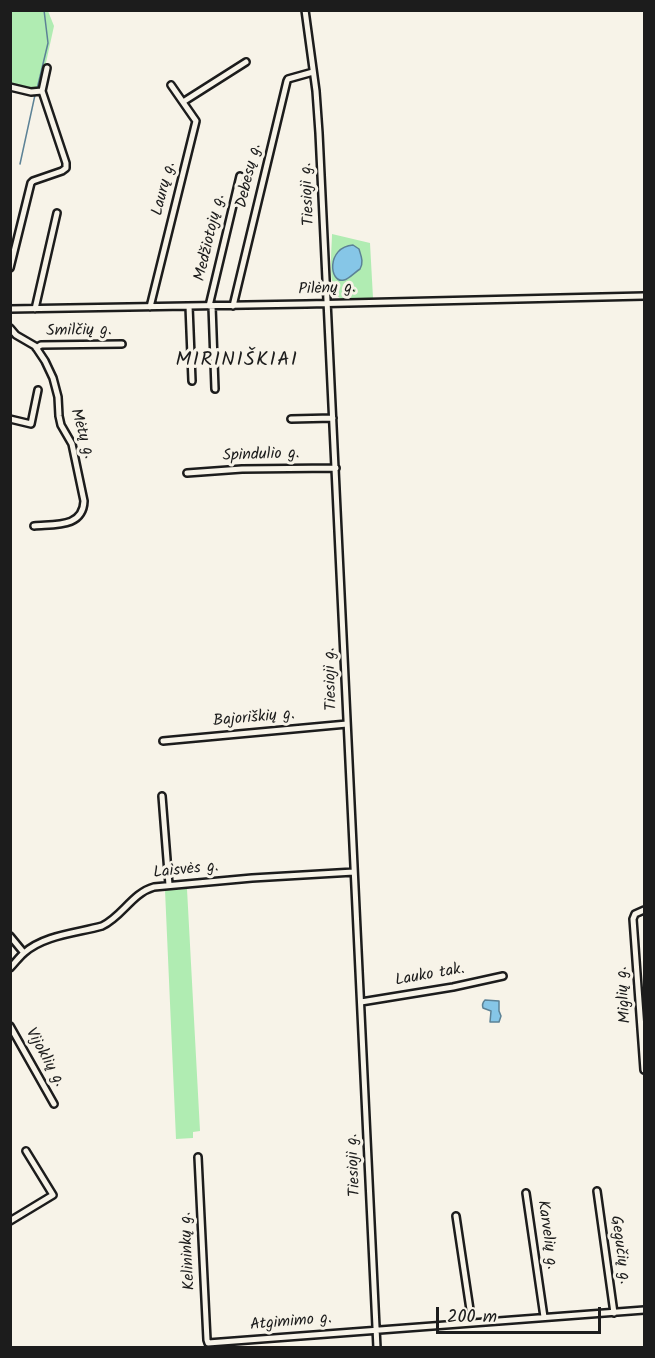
<!DOCTYPE html>
<meta charset="utf-8">
<style>
body{margin:0}
#map{position:relative;width:655px;height:1358px;overflow:hidden;background:#f7f3e8;font-family:Kalam,sans-serif}
canvas{display:block}
.frame{position:absolute;inset:0;border:12px solid #1c1c1c;pointer-events:none}
.scale{position:absolute;left:436px;top:1307px;width:165px;height:27px;box-sizing:border-box;border:3px solid #1c1c1c;border-top:0;padding-left:8px;font-size:18px;line-height:21px;white-space:nowrap;color:#1c1c1c;-webkit-text-stroke:4px #f7f3e8;paint-order:stroke}
</style>
<div id="map">
<canvas width="655" height="1358"></canvas>
<div class="frame"></div>
<div class="scale">200 m</div>
</div>
<script>
const c = document.querySelector('canvas').getContext('2d');
c.lineJoin = 'round';
function fill(path, color) { c.fillStyle = color; c.fill(path, 'evenodd'); }
function strokePath(path, color, width, dash) { c.strokeStyle = color; c.lineWidth = width; c.lineCap = dash ? 'butt' : 'round'; c.setLineDash(dash || []); c.stroke(path); }
function label(font, color, halo, rows, align = 'center') {
  c.font = font + ' Kalam,sans-serif'; c.lineWidth = 6; c.setLineDash([]); c.textBaseline = 'middle'; c.strokeStyle = halo; c.fillStyle = color; for (const [text, x, y, turn = 0] of rows) {
    c.save(); c.translate(x, y); c.rotate((+turn || 0) * Math.PI / 180); c.textAlign = isNaN(turn) ? turn : align; if (halo) c.strokeText(text, 0, 0); c.fillText(text, 0, 0); c.restore();
  }
}
const green = new Path2D(`
 M 10,11 L 48,11 L 54,26 L 40,90 L 33,90 L 11,84 Z
 M 332,234 L 370,243 L 373,298 C 365,298 347,301 340,298 C 327,293 332,246 332,234 Z
 M 187,889 L 200,1131 L 193,1132 L 193,1138 L 176,1139 L 165,890 Z`);
const water = new Path2D(`
 M 353,245 L 359,249 C 361,256 364,262 360,269 C 355,272 349,279 344,280 C 329,284 326,247 353,245 Z
 M 485,1000 L 499,1001 L 499,1011 L 501,1016 L 499,1022 L 490,1022 L 491,1011 L 483,1008 C 482,1005 482,1003 485,1000 Z`);
const stream = new Path2D(`
 M 37,89 L 48,43 L 44,10
 M 20,164 L 35,95`);
const minor = new Path2D(`
 M 305,10 L 316,91 L 319,133 L 377,1348
 M 10,87 L 31,92 L 42,91
 M 183,102 L 246,62
 M 10,268 L 31,183 L 33,181 L 62,171 L 66,168 L 66,163 L 42,91 L 47,68
 M 189,306 L 192,381
 M 209,306 L 240,176
 M 212,306 L 215,389
 M 233,306 L 287,81 L 288,79 L 313,72
 M 150,307 L 196,121 L 171,85
 M 10,309 L 306,304 L 644,296
 M 35,309 L 57,213
 M 10,328 L 16,335 L 35,346 L 45,361 L 53,378 L 58,397 L 59,416 L 61,425 L 72,444 L 84,501 C 83,528 54,524 34,526
 M 36,348 L 41,345 L 122,344
 M 10,419 L 31,424 L 38,390
 M 291,419 L 333,418
 M 187,473 L 242,469 L 336,468
 M 163,741 L 347,724
 M 162,796 L 169,885
 M 644,910 L 635,914 L 633,919 L 644,1070
 M 10,936 L 24,953
 M 10,968 C 15,963 19,957 24,953 C 44,935 77,933 102,926 C 122,917 132,893 154,887 L 252,878 L 354,872
 M 361,1002 L 453,987 L 503,976
 M 10,1026 L 54,1104
 M 198,1157 L 207,1340 L 208,1343 L 644,1310
 M 597,1191 L 614,1313
 M 526,1193 L 544,1317
 M 456,1216 L 472,1323
 M 10,1221 L 53,1195 L 26,1151`);
const streetNames = [
 ["Debesų g.",250,176,-77],
 ["Laurų g.",165,189,-76],
 ["Tiesioji g.",309,194,-93],
 ["Medžiotojų g.",211,238,-77],
 ["Pilėnų g.",327,290,-2],
 ["Smilčių g.",79,332,-1],
 ["Mėtų g.",81,434,73],
 ["Spindulio g.",261,456,-2],
 ["Tiesioji g.",332,679,-92],
 ["Bajoriškių g.",254,719,-5],
 ["Laisvės g.",186,871,-6],
 ["Lauko tak.",430,976,-10],
 ["Miglių g.",625,995,-94],
 ["Vijoklių g.",44,1058,61],
 ["Tiesioji g.",355,1165,-93],
 ["Karvelių g.",546,1235,82],
 ["Gegučių g.",619,1250,82],
 ["Kelininkų g.",189,1251,-93],
 ["Atgimimo g.",291,1323,-5]
];
const quarterNames = [
 ["MIRINIŠKIAI",237,362]
];
fill(green, '#b0ecb2');
fill(water, '#86c6e7');
strokePath(water, '#5c8296', 1.5);
strokePath(stream, '#5c8296', 1.5);
strokePath(minor, '#1c1c1c', 10);
strokePath(minor, '#f7f3e8', 5);
label('16px', '#1c1c1c', '#f7f3e8', streetNames);
c.letterSpacing = '1.5px';
label('20px', '#1c1c1c', '#f7f3e8', quarterNames);
c.letterSpacing = '0px';
</script>
